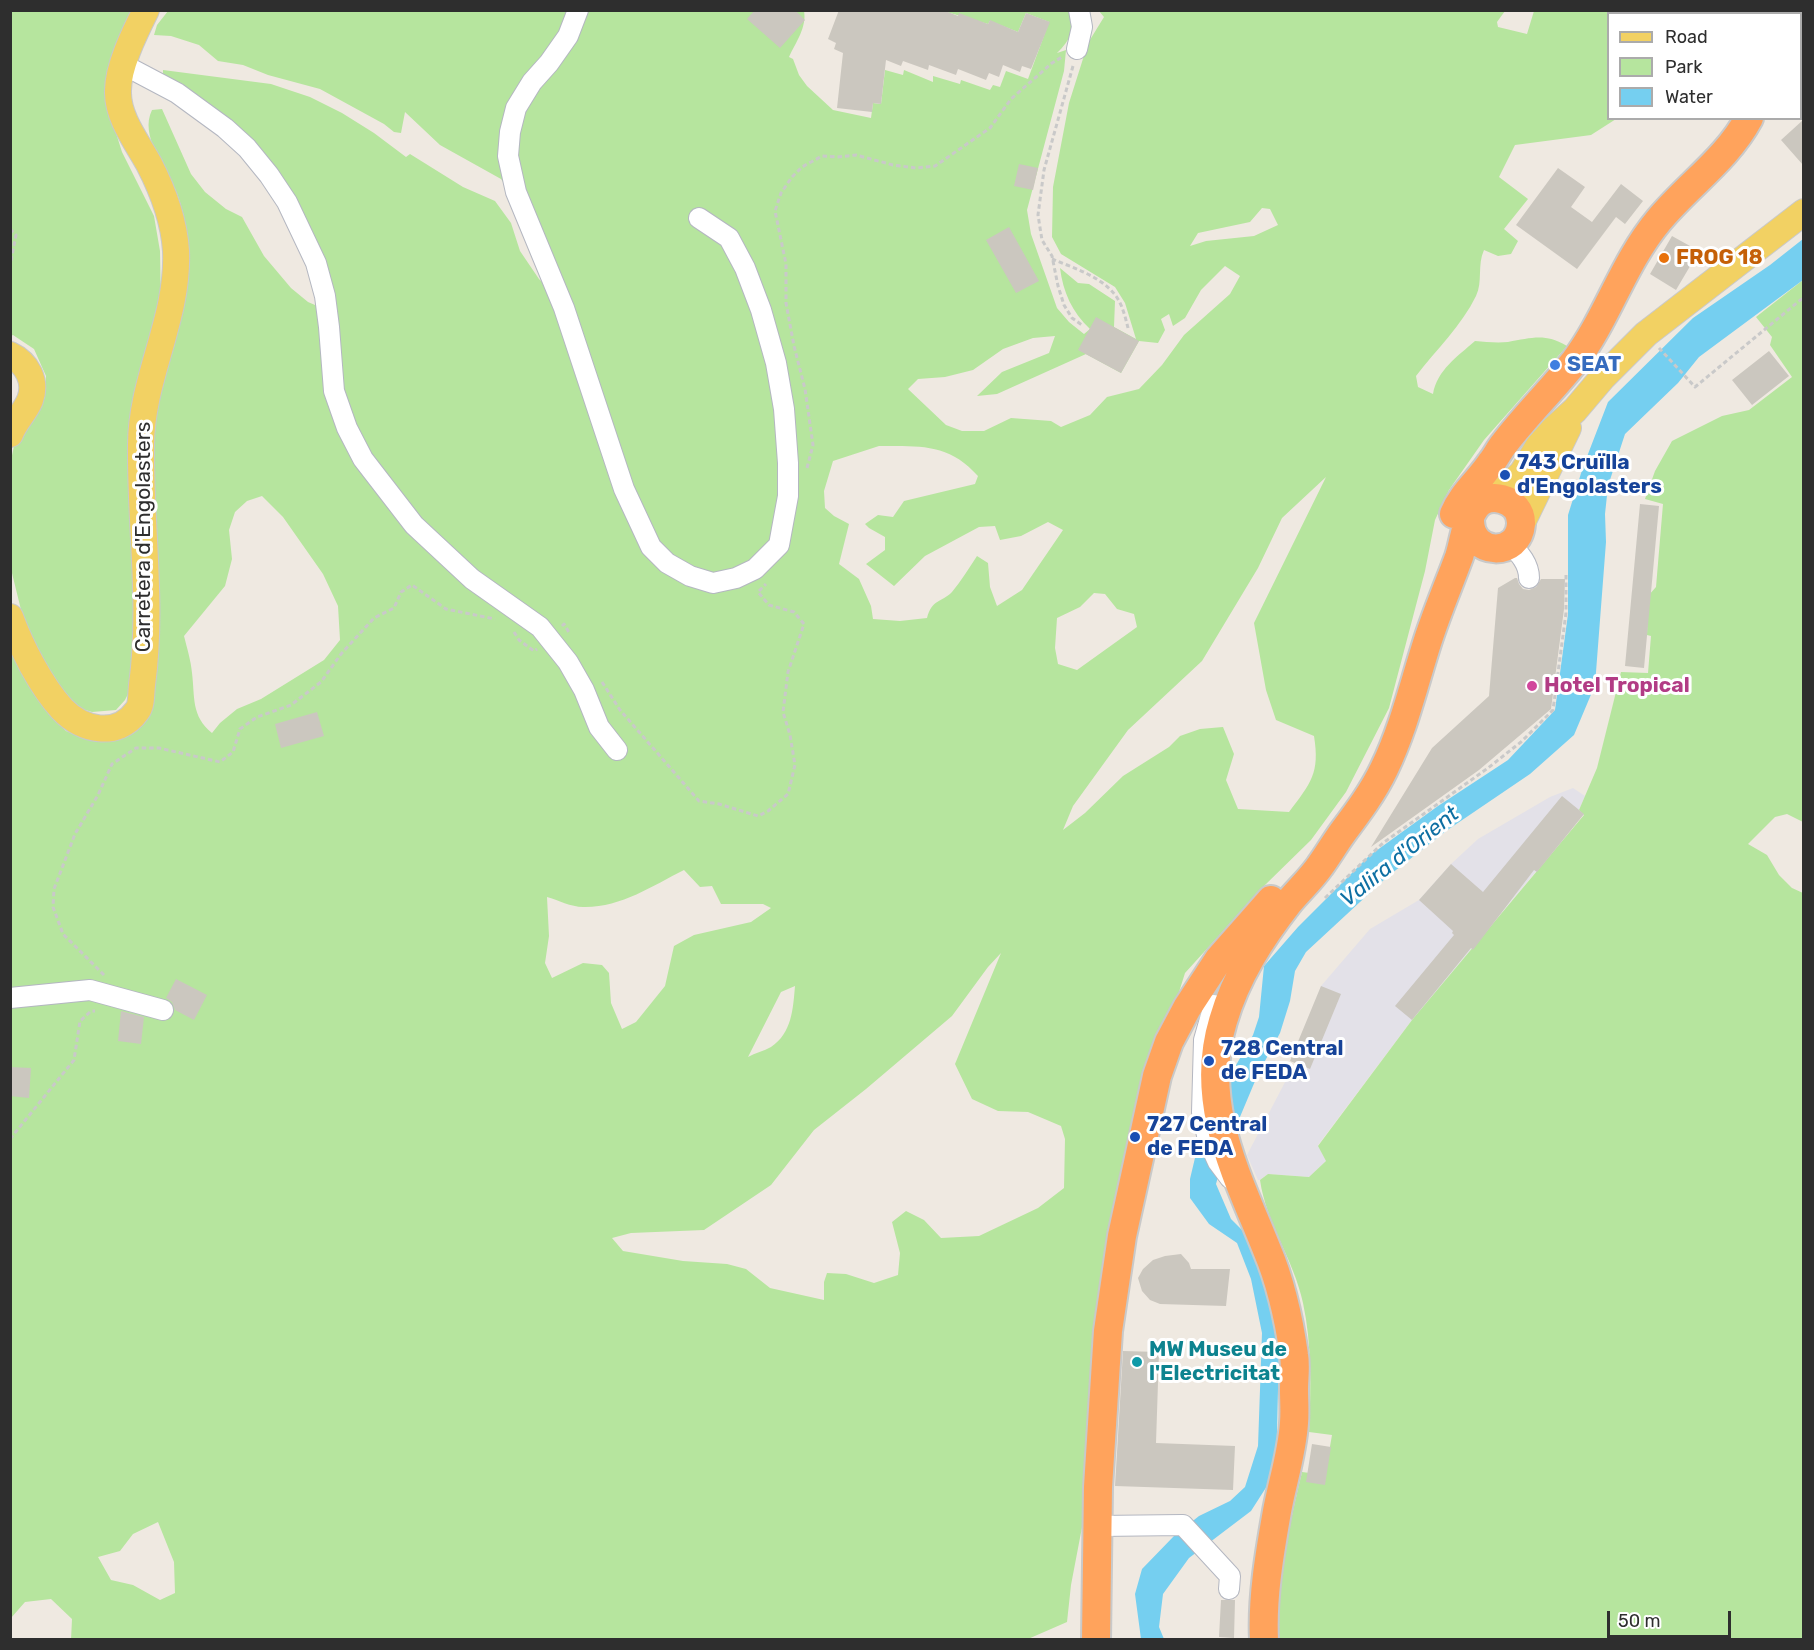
<!DOCTYPE html>
<meta charset="utf-8">
<style>
body{margin:0}
#map{position:relative;width:1814px;height:1650px;overflow:hidden;background:#efe9e1;font-family:Rubik,sans-serif}
canvas{display:block}
.frame{position:absolute;inset:0;border:12px solid #2e2e2e;pointer-events:none}
.legend{position:absolute;left:1607px;top:12px;width:195px;height:108px;box-sizing:border-box;background:#fff;border:2px solid #ababab;margin:0;padding:8px 10px;list-style:none;font-size:18px;color:#2e2e2e}
.legend li{display:flex;align-items:center;gap:12px;height:30px}
.legend b{width:30px;border:2px solid #ababab}
.scale{position:absolute;left:1607px;top:1611px;width:124px;height:27px;box-sizing:border-box;border:3px solid #2e2e2e;border-top:0;padding-left:8px;font-size:18px;line-height:21px;white-space:nowrap;color:#2e2e2e;-webkit-text-stroke:4px #fff;paint-order:stroke}
</style>
<div id="map">
<canvas width="1814" height="1650"></canvas>
<div class="frame"></div>
<ul class="legend">
<li><b style="height:8px;background:#f2d163"></b>Road</li>
<li><b style="height:16px;background:#b6e59e"></b>Park</li>
<li><b style="height:16px;background:#75cff0"></b>Water</li>
</ul>
<div class="scale">50 m</div>
</div>
<script>
const c = document.querySelector('canvas').getContext('2d');
c.lineJoin = 'round';
function fill(path, color) { c.fillStyle = color; c.fill(path, 'evenodd'); }
function strokePath(path, color, width, dash) { c.strokeStyle = color; c.lineWidth = width; c.lineCap = dash ? 'butt' : 'round'; c.setLineDash(dash || []); c.stroke(path); }
function label(font, color, halo, rows, align = 'center') {
  c.font = font + ' Rubik,sans-serif'; c.lineWidth = 6; c.setLineDash([]); c.textBaseline = 'middle'; c.strokeStyle = halo; c.fillStyle = color; for (const [text, x, y, turn = 0] of rows) {
    c.save(); c.translate(x, y); c.rotate((+turn || 0) * Math.PI / 180); c.textAlign = isNaN(turn) ? turn : align; if (halo) c.strokeText(text, 0, 0); c.fillText(text, 0, 0); c.restore();
  }
}
const industrial = new Path2D(`
 M 1573,788 L 1585,796 L 1579,810 L 1584,814 L 1412,1020 L 1318,1145 L 1326,1161 L 1309,1177 L 1268,1174 L 1260,1180 L 1258,1180 L 1247,1155 L 1295,1063 L 1321,986 L 1370,929 L 1419,900 L 1451,864 L 1478,839 L 1550,797 Z`);
const green = new Path2D(`
 M 11,11 L 132,11 L 109,111 L 122,152 L 154,216 L 160,251 L 161,307 C 167,296 187,264 187,254 C 189,233 183,209 176,191 C 166,167 139,136 152,110 L 162,109 L 191,174 L 205,192 L 226,209 L 242,217 L 264,256 L 291,288 L 308,302 L 329,311 L 322,256 L 300,205 L 269,161 L 242,131 L 163,75 L 163,70 L 271,84 L 310,97 L 342,113 L 374,133 L 406,157 L 410,154 L 463,187 L 495,201 L 511,223 L 520,251 L 539,279 L 550,290 L 527,216 L 501,179 L 440,145 L 405,112 L 401,133 L 394,132 L 384,124 L 320,89 L 268,75 L 243,65 L 218,61 L 199,45 L 171,36 L 154,35 L 157,25 L 168,11 L 804,11 C 807,27 796,42 789,57 L 793,59 L 799,75 L 807,86 L 833,110 L 871,118 L 873,103 L 881,104 L 885,70 L 903,75 L 904,70 L 933,82 L 933,76 L 960,84 L 961,80 L 990,90 L 993,85 L 1000,87 L 1006,71 L 1028,79 L 1049,22 L 1026,13 L 1018,32 L 990,21 L 988,24 L 943,11 L 1071,11 C 1076,28 1070,41 1057,53 L 1066,50 L 1064,71 L 1027,210 L 1031,234 L 1057,308 L 1069,322 L 1084,334 L 1090,329 C 1072,312 1063,292 1060,268 L 1078,283 L 1089,284 L 1115,301 L 1114,327 L 1136,339 L 1125,303 L 1115,287 L 1061,254 L 1052,237 L 1053,187 L 1069,103 L 1088,43 L 1104,17 L 1099,11 L 1505,11 L 1497,22 L 1498,27 L 1527,34 L 1534,11 L 1721,11 L 1721,14 L 1608,14 L 1608,118 L 1616,119 L 1591,135 L 1515,145 L 1499,177 L 1528,199 L 1504,229 L 1518,241 L 1511,254 L 1498,256 L 1484,250 C 1477,265 1483,282 1476,296 C 1462,325 1436,350 1416,376 L 1418,387 L 1433,394 C 1437,370 1458,356 1475,341 C 1486,342 1497,343 1508,342 C 1532,338 1545,333 1567,346 L 1484,440 L 1449,490 L 1435,520 L 1425,571 L 1389,708 L 1346,792 L 1311,840 L 1264,886 L 1185,973 L 1143,1107 L 1091,1480 L 1071,1585 L 1067,1622 L 1028,1639 L 71,1640 L 72,1619 L 51,1599 L 25,1602 L 11,1618 L 10,640 L 28,680 L 47,712 L 66,731 L 83,738 L 101,740 L 149,713 L 154,701 L 156,594 L 151,498 L 151,340 L 139,376 L 131,443 L 135,520 L 134,682 L 125,700 L 116,710 L 92,712 L 79,708 L 65,694 L 41,658 L 23,618 L 11,569 L 11,460 L 14,446 L 32,421 L 44,398 L 46,376 L 34,349 L 13,335 L 11,336 ZM 1262,208 L 1270,209 L 1278,225 L 1254,236 L 1206,241 L 1190,246 L 1198,233 L 1250,222 ZM 1225,266 L 1240,276 L 1230,294 L 1184,335 L 1162,365 L 1139,389 L 1107,397 L 1090,415 L 1061,427 L 1051,421 L 1011,418 L 984,431 L 962,431 L 946,425 L 908,389 L 918,379 L 945,377 L 973,370 L 1003,349 L 1033,338 L 1055,336 L 1049,353 L 1002,372 L 977,396 L 997,394 L 1086,354 L 1121,373 L 1139,341 L 1158,343 L 1165,330 L 1161,319 L 1169,314 L 1173,326 L 1185,318 L 1201,290 ZM 879,446 C 919,446 949,443 978,476 L 975,484 L 904,501 L 893,517 L 878,515 L 865,524 L 869,528 L 885,537 L 885,550 L 866,564 L 894,586 L 925,556 L 979,527 L 995,526 L 1000,540 L 1021,536 L 1048,522 L 1063,530 L 1022,590 L 997,606 L 990,587 L 988,563 L 977,556 C 969,568 961,581 952,592 C 941,603 932,599 927,618 L 900,621 L 873,619 L 871,606 L 859,579 L 839,564 L 849,524 L 834,516 L 825,508 L 824,491 L 833,461 ZM 1326,477 L 1254,623 L 1266,690 L 1276,720 L 1314,736 C 1320,773 1311,783 1289,812 L 1238,809 L 1226,780 L 1234,754 L 1223,727 L 1200,729 L 1180,736 L 1169,747 L 1123,776 L 1085,813 L 1063,830 L 1073,806 L 1128,730 L 1202,661 L 1258,568 L 1282,518 ZM 262,496 L 283,517 L 323,574 L 338,606 L 340,640 L 324,660 L 261,699 L 237,709 L 220,723 L 212,733 C 191,716 195,697 192,673 C 191,661 187,648 184,636 L 225,586 L 232,559 L 229,530 L 235,512 L 247,501 ZM 1094,593 L 1105,594 L 1117,609 L 1134,614 L 1137,627 L 1077,670 L 1058,664 L 1055,648 L 1057,618 L 1080,607 ZM 684,870 L 700,887 L 712,886 L 721,904 L 763,904 L 771,908 L 751,922 L 694,935 L 674,946 L 665,986 L 636,1022 L 622,1029 L 611,1003 L 609,973 L 602,965 L 583,963 L 552,978 L 545,963 L 549,936 L 547,897 C 558,900 571,907 583,907 C 620,908 652,886 684,870 ZM 1001,953 L 955,1064 L 972,1099 L 998,1111 L 1028,1112 L 1061,1126 L 1065,1139 L 1064,1188 L 1038,1208 L 979,1236 L 941,1238 L 924,1220 L 906,1211 L 892,1222 L 900,1253 L 898,1275 L 874,1283 L 846,1274 L 827,1273 L 824,1282 L 824,1300 L 770,1288 L 746,1269 L 727,1264 L 683,1261 L 623,1251 L 612,1238 L 631,1233 L 704,1230 L 771,1185 L 814,1130 L 866,1089 L 952,1016 L 988,967 ZM 795,986 C 793,1009 792,1033 771,1047 C 764,1051 755,1053 748,1057 L 781,992 ZM 158,1522 L 174,1562 L 175,1593 L 160,1600 L 133,1585 L 111,1580 L 98,1557 L 120,1551 L 133,1534 Z
 M 1803,280 L 1803,822 L 1787,814 L 1775,817 L 1748,844 L 1767,855 L 1779,875 L 1792,888 L 1803,893 L 1803,1639 L 1278,1639 C 1276,1584 1289,1526 1302,1472 L 1325,1475 L 1332,1435 L 1309,1432 C 1311,1389 1312,1345 1303,1303 C 1294,1260 1266,1223 1260,1180 L 1268,1174 L 1309,1177 L 1326,1161 L 1318,1146 L 1412,1020 L 1584,815 L 1579,810 L 1597,768 L 1621,672 L 1648,673 L 1651,636 L 1647,635 L 1648,596 L 1656,587 L 1663,504 L 1645,499 L 1655,471 L 1672,441 L 1722,416 L 1749,410 L 1792,377 L 1770,345 L 1772,337 L 1756,317 Z`);
const water = new Path2D(`
 M 1803,239 L 1803,280 L 1699,357 L 1678,383 L 1625,434 L 1608,486 L 1605,514 L 1606,542 L 1595,685 L 1574,735 L 1530,774 L 1446,831 L 1387,877 L 1306,952 L 1295,971 L 1290,1001 L 1280,1033 L 1258,1074 L 1224,1155 L 1216,1184 L 1231,1219 L 1252,1240 L 1269,1285 L 1279,1348 L 1276,1472 L 1251,1511 L 1189,1558 L 1163,1594 L 1159,1627 L 1164,1639 L 1141,1639 L 1135,1594 L 1142,1569 L 1174,1536 L 1199,1516 L 1230,1501 L 1245,1487 L 1258,1446 L 1262,1333 L 1251,1279 L 1237,1243 L 1209,1224 L 1190,1198 L 1190,1179 L 1203,1124 L 1253,1035 L 1259,1017 L 1264,966 L 1298,927 L 1369,856 L 1438,806 L 1508,760 L 1555,710 L 1568,614 L 1568,515 L 1583,467 L 1608,402 L 1693,318 L 1770,265 Z`);
const building = new Path2D(`
 M 755,10 L 795,10 L 805,20 L 780,48 L 747,19 Z
 M 839,10 L 943,10 L 958,16 L 959,13 L 988,24 L 990,20 L 1018,32 L 1026,13 L 1050,22 L 1031,69 L 1022,66 L 1020,72 L 1003,65 L 999,77 L 989,73 L 986,80 L 958,69 L 956,75 L 929,65 L 928,70 L 903,61 L 901,66 L 886,60 L 881,104 L 873,103 L 872,112 L 837,108 L 843,53 L 834,49 L 836,43 L 828,39 Z
 M 1803,120 L 1803,165 L 1781,140 Z
 M 1019,164 L 1038,168 L 1033,190 L 1014,186 Z
 M 1558,168 L 1585,187 L 1571,207 L 1592,222 L 1621,184 L 1643,201 L 1625,224 L 1616,217 L 1577,269 L 1516,225 Z
 M 1009,227 L 1039,281 L 1016,293 L 986,240 Z
 M 1672,236 L 1699,251 L 1676,290 L 1650,274 Z
 M 1096,317 L 1139,341 L 1121,373 L 1078,350 Z
 M 1769,351 L 1789,376 L 1752,405 L 1732,380 Z
 M 1640,504 L 1659,506 L 1644,668 L 1625,666 Z
 M 1515,578 L 1517,578 L 1519,584 L 1523,589 L 1529,590 L 1536,587 L 1541,579 L 1565,579 L 1564,609 L 1551,709 L 1479,770 L 1371,847 L 1432,748 L 1489,696 L 1498,588 Z
 M 317,712 L 324,736 L 281,748 L 275,724 Z
 M 1562,796 L 1584,814 L 1537,872 L 1534,870 L 1473,950 L 1471,948 L 1412,1020 L 1395,1006 L 1454,935 L 1452,933 L 1453,931 L 1419,900 L 1451,864 L 1483,892 Z
 M 176,979 L 207,995 L 194,1020 L 175,1010 L 172,1002 L 166,998 Z
 M 1321,986 L 1341,994 L 1310,1069 L 1290,1061 Z
 M 121,1011 L 144,1017 L 141,1044 L 118,1041 Z
 M 10,1067 L 31,1068 L 29,1098 L 10,1096 Z
 M 1181,1254 L 1189,1263 L 1191,1269 L 1230,1269 L 1226,1306 L 1160,1304 L 1150,1300 L 1142,1291 L 1138,1278 L 1143,1269 L 1153,1260 L 1165,1256 Z
 M 1123,1351 L 1159,1352 L 1156,1443 L 1235,1446 L 1233,1490 L 1115,1486 Z
 M 1312,1444 L 1331,1447 L 1325,1485 L 1306,1482 Z
 M 1221,1600 L 1235,1600 L 1234,1638 L 1219,1637 Z`);
const path = new Path2D(`
 M 1073,66 L 1044,170 L 1038,215 L 1042,240 L 1052,256 L 1058,286 L 1064,305 L 1072,318 L 1082,325
 M 10,229 L 16,235 L 10,266
 M 1052,259 C 1076,269 1110,279 1121,305 C 1124,312 1126,320 1128,328
 M 1659,348 L 1695,387 L 1804,297
 M 807,468 L 813,445 L 805,389 L 794,346 L 786,303 L 786,264 L 775,211 L 781,193 L 792,177 L 802,167 L 822,156 L 837,157 L 856,155 L 893,165 L 916,168 L 935,166 L 990,128 L 1011,99 L 1052,63 L 1062,57
 M 562,626 L 564,624 L 570,634
 M 514,632 L 519,640 L 534,651 L 537,649
 M 602,682 L 620,710 L 699,801 L 719,804 L 758,816 L 768,811 L 788,794 L 795,765 L 790,735 L 783,712 L 788,672 L 804,624 L 794,612 L 769,605 L 758,592 L 766,584
 M 1325,898 L 1383,843 L 1488,768 L 1521,742 L 1553,710 L 1566,613 L 1566,574
 M 104,975 L 63,934 L 53,907 L 54,889 L 75,834 L 98,795 L 112,764 L 136,748 L 159,748 L 220,762 L 233,752 L 240,729 L 257,717 L 291,705 L 321,682 L 341,654 L 374,618 L 394,608 L 401,592 L 412,585 L 446,609 L 495,619
 M 10,1139 L 74,1060 L 80,1021 L 91,1011 L 95,1011`);
const minor = new Path2D(`
 M 578,10 L 568,36 L 549,63 L 532,82 L 516,108 L 510,132 L 508,156 L 516,192 L 564,308 L 624,489 L 651,547 L 667,563 L 690,576 L 713,583 L 736,578 L 755,569 L 779,545 L 788,496 L 788,463 L 784,409 L 776,363 L 761,310 L 745,268 L 729,238 L 699,218
 M 1077,49 L 1082,27 L 1079,10
 M 1800,59 L 1804,57
 M 124,65 L 177,93 L 225,128 L 247,148 L 269,175 L 287,202 L 316,263 L 325,296 L 329,327 L 334,391 L 347,428 L 363,459 L 414,525 L 472,579 L 540,627 L 568,662 L 584,690 L 599,727 L 617,750
 M 1510,544 C 1520,554 1529,564 1529,578
 M 10,998 L 90,990 L 163,1010
 M 1214,1005 L 1204,1040 L 1202,1112 L 1208,1140 L 1218,1162 L 1230,1178
 M 1099,1526 L 1183,1525 L 1230,1576 L 1229,1589`);
const major = new Path2D(`
 M 10,355 C 27,363 37,381 30,400 C 25,412 15,421 10,434
 M 1495,498 L 1522,473 L 1538,447 L 1554,429 L 1575,410 L 1603,377 L 1646,334 L 1804,212
 M 1521,525 L 1568,428
 M 10,617 C 21,647 41,686 62,709 C 82,730 117,739 137,711 C 142,705 141,692 142,685 C 153,605 140,525 141,445 C 141,379 179,318 176,251 C 174,220 163,191 149,164 C 137,142 118,118 118,93 C 117,68 135,32 146,10`);
const highway = new Path2D(`
 M 1738,10 L 1738,14
 M 1760,10 L 1760,14
 M 1454,514 C 1462,494 1479,481 1491,463 C 1496,457 1499,450 1504,444 C 1526,415 1552,390 1575,361 C 1608,317 1623,263 1659,220 C 1688,185 1727,159 1749,118
 M 1096,1640 L 1098,1487 L 1108,1331 L 1122,1236 L 1157,1076 L 1169,1042 L 1187,1008 L 1219,959 L 1271,900
 M 1264,1640 C 1262,1599 1269,1557 1276,1517 C 1281,1486 1292,1455 1294,1423 C 1295,1412 1294,1401 1294,1389 C 1294,1378 1296,1366 1294,1355 C 1289,1320 1281,1283 1267,1250 C 1237,1175 1198,1103 1223,1021 C 1236,976 1261,938 1289,902 C 1299,890 1311,879 1320,866 C 1328,855 1335,843 1343,832 C 1358,812 1373,792 1384,769 C 1404,728 1414,683 1428,640 C 1437,612 1449,584 1459,557 C 1464,542 1465,524 1473,511 C 1485,488 1522,498 1521,524 C 1519,557 1471,557 1470,521`);
const markers = [
 [1664,258,6,"#e8710a"],
 [1555,365,6,"#3f7fe0"],
 [1505,475,6,"#1a4fb4"],
 [1532,686,6,"#d1479c"],
 [1209,1061,6,"#1a4fb4"],
 [1135,1137,6,"#1a4fb4"],
 [1137,1362,6,"#0f9aa8"]
];
const foodNames = [
 ["FROG 18",1676,258]
];
const shopNames = [
 ["SEAT",1567,365]
];
const transitNames = [
 ["743 Cruïlla",1517,463],
 ["d'Engolasters",1517,487],
 ["728 Central",1221,1049],
 ["de FEDA",1221,1073],
 ["727 Central",1147,1125],
 ["de FEDA",1147,1149]
];
const streetNames = [
 ["Carretera d'Engolasters",144,537,-90]
];
const hotelNames = [
 ["Hotel Tropical",1544,686]
];
const cultureNames = [
 ["MW Museu de",1149,1350],
 ["l'Electricitat",1149,1374]
];
const waterNames = [
 ["Valira d'Orient",1400,857,-39]
];
fill(industrial, '#e3e1e8');
fill(green, '#b6e59e');
fill(water, '#75cff0');
fill(building, '#cbc7bf');
strokePath(minor, '#b4b7c1', 22);
strokePath(major, '#c9c9c9', 28);
strokePath(highway, '#c9c9c9', 32);
strokePath(path, '#c9c9c9', 3, [4.5, 3]);
strokePath(minor, '#fff', 20);
strokePath(major, '#f2d163', 26);
strokePath(highway, '#ffa35c', 28);
for (const [x, y, r, color] of markers) { const dot = new Path2D(); dot.arc(x, y, r, 0, 2 * Math.PI); c.fillStyle = color; c.fill(dot); strokePath(dot, '#fff', 2); }
label('bold 21px', '#c56008', '#fff', foodNames, 'left');
label('bold 21px', '#366cbe', '#fff', shopNames, 'left');
label('bold 21px', '#164399', '#fff', transitNames, 'left');
label('21px', '#2e2e2e', '#fff', streetNames);
label('bold 21px', '#b23c85', '#fff', hotelNames, 'left');
label('bold 21px', '#0d838f', '#fff', cultureNames, 'left');
label('italic 22px', '#0d6fa3', '#fff', waterNames);
</script>
